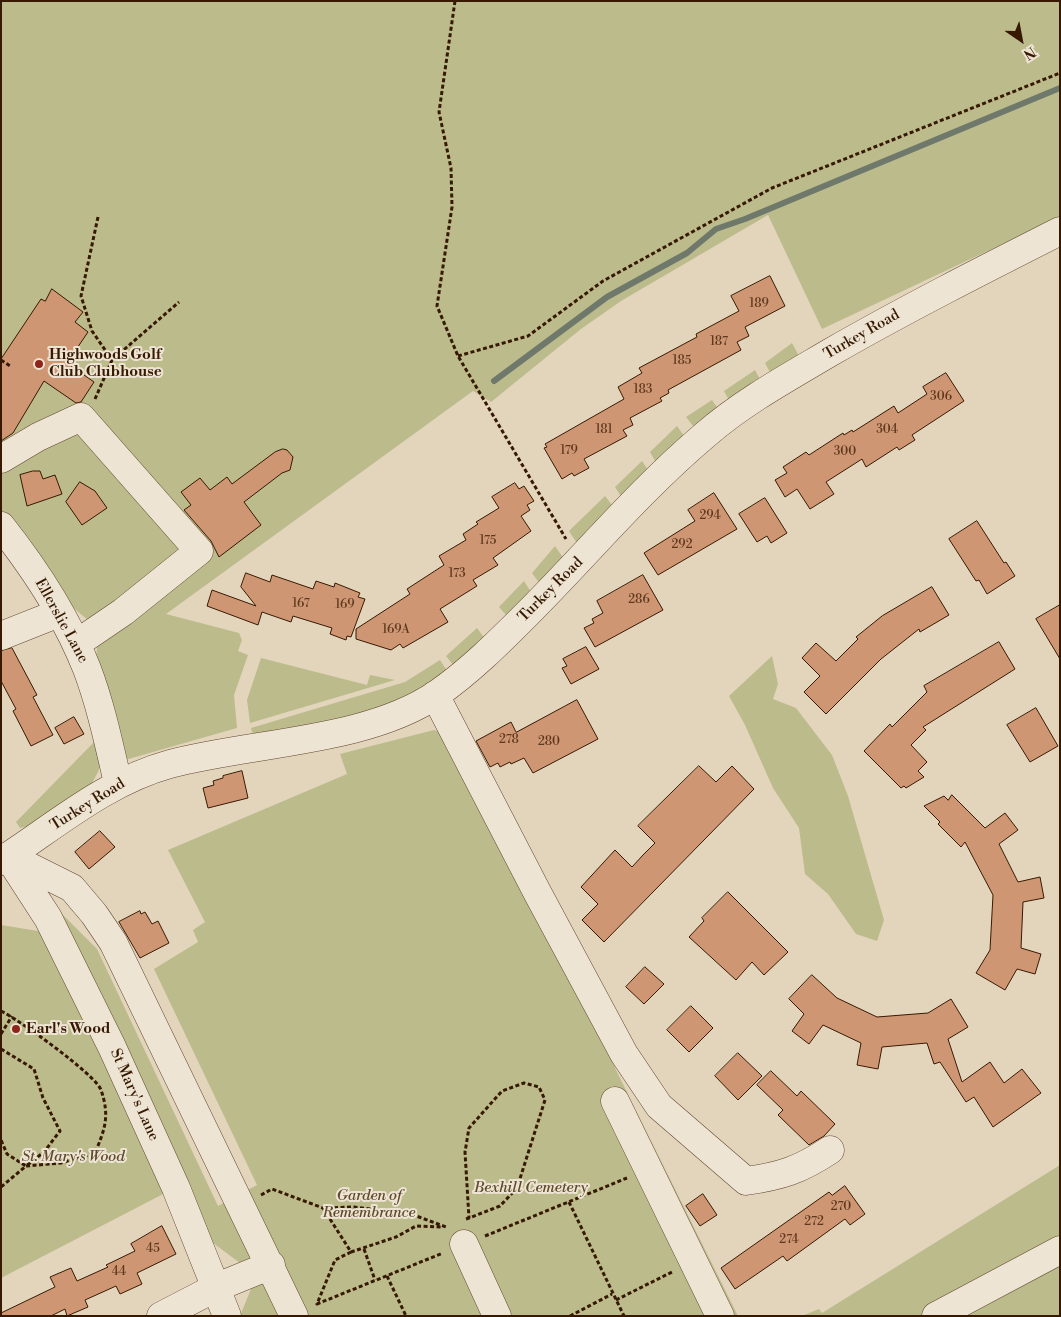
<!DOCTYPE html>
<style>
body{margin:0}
#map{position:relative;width:1061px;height:1317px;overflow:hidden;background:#e3d5bc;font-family:"Libre Bodoni",serif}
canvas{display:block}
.frame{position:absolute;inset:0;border:2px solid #371902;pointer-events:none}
.north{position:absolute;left:996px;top:15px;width:50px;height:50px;-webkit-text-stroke:4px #ede4d3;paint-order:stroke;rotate:147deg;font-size:14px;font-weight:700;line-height:20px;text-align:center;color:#371902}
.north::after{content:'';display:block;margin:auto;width:18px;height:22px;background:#371902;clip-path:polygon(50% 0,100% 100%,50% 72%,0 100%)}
</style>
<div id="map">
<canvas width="1061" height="1317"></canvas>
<div class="frame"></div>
<div class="north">N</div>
</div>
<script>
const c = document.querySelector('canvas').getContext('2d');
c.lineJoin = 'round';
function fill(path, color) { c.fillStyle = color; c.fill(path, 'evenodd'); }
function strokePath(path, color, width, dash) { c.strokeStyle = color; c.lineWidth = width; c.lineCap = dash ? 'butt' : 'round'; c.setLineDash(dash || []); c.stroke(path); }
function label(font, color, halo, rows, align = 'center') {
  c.font = font + ' "Libre Bodoni",serif'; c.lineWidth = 4; c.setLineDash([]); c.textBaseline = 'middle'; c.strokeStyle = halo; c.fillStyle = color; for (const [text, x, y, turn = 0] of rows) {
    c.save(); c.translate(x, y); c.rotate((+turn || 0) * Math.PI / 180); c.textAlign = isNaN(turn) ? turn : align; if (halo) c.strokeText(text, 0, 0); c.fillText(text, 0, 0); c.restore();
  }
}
const green = new Path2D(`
 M 1,1 L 1060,1 L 1060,217 L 822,329 L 768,215 L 621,301 L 581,329 L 491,402 L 473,391 L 166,614 L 239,633 L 242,640 L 238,651 L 248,655 L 234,695 L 237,728 L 125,760 L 95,666 L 98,639 L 88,620 L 53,591 L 1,509 Z
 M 792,343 L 800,358 L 772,376 L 765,363 Z
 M 755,370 L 762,383 L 732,406 L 724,391 Z
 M 712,400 L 721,413 L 697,431 L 686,417 Z
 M 677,426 L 687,440 L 658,466 L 650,452 Z
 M 642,461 L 650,473 L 624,501 L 615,487 Z
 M 605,496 L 616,510 L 580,548 L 569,531 Z
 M 555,546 L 564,559 L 540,584 L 532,573 Z
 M 524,581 L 531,592 L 508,617 L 499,607 Z
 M 477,628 L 485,639 L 454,666 L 446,656 Z
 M 772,656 L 778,684 L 773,699 L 796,708 L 832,755 L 848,796 L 884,920 L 877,941 L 856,934 L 828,894 L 805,874 L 799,828 L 773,788 L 745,725 L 729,696 Z
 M 261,658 L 367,685 L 370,675 L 395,680 L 250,723 L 247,700 Z
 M 440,660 L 449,674 L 413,697 L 346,722 L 259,737 L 252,732 L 251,728 L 405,682 Z
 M 434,730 L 446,733 L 592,1014 L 616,1070 L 738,1316 L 240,1316 L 251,1289 L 240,1263 L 205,1237 L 53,905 L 97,949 L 218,1206 L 257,1185 L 154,969 L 198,942 L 193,930 L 205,922 L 168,850 L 347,774 L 340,754 Z
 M 95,741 L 103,757 L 98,772 L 92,783 L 41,823 L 20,828 L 16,822 Z
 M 1,925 L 44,932 L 169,1191 L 1,1278 Z
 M 1060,1165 L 1060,1316 L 802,1316 L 819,1309 L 822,1313 Z`);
const stream = new Path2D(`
 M 494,381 L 607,297 L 687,253 L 716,229 L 745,219 L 1060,88`);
const building = new Path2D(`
 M 770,276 L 785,306 L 745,327 L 749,336 L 737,342 L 741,350 L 668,390 L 669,393 L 660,398 L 662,401 L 630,418 L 633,425 L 623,430 L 627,436 L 584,459 L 589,468 L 574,476 L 572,473 L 562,479 L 544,448 L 547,447 L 545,444 L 624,399 L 618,387 L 642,373 L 639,368 L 697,337 L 696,334 L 739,311 L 731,296 Z
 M 52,289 L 83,312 L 75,322 L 88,332 L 67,363 L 94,382 L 81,402 L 76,403 L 44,381 L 13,433 L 1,441 L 1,359 L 41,299 L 45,301 Z
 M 946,373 L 964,401 L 912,435 L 915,440 L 899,450 L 897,447 L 866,467 L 862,459 L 826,482 L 834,494 L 810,509 L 797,489 L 785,497 L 775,480 L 787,473 L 783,467 L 806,452 L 809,455 L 843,433 L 844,435 L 852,430 L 853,432 L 894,406 L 898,413 L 927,394 L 923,387 Z
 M 283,449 L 287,450 L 293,457 L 290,470 L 282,473 L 244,502 L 261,525 L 219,557 L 211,541 L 184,510 L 191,505 L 181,492 L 200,478 L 210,490 L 227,477 L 232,484 L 275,452 Z
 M 33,471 L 40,471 L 43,479 L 55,475 L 62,494 L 27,506 L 20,475 Z
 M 80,482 L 95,491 L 107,508 L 82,525 L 66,502 Z
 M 515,483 L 519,489 L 524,486 L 534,501 L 527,505 L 530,510 L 521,516 L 531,531 L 493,558 L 498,565 L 473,580 L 477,586 L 440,609 L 448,622 L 403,648 L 400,644 L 391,650 L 356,639 L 356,629 L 410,594 L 407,589 L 444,565 L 439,556 L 466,540 L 463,534 L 478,524 L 476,522 L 499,508 L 492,497 Z
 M 714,493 L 737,529 L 658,575 L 644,553 L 695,521 L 688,510 Z
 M 765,498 L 787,533 L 771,543 L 767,536 L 757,542 L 739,514 Z
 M 977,521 L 1004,563 L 1006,562 L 1015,576 L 987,594 L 979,580 L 976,581 L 949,539 Z
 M 246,573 L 270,582 L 272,575 L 313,589 L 316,581 L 334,587 L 335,583 L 360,593 L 358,597 L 365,599 L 351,637 L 347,636 L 346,640 L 330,634 L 332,628 L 293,616 L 291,622 L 262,612 L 258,625 L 207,606 L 212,590 L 256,606 L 241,587 Z
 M 643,575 L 663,610 L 595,647 L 584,628 L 594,623 L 592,619 L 603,613 L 597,601 Z
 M 932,587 L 949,615 L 920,632 L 919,629 L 881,659 L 826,714 L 804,692 L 820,676 L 802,658 L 816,643 L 836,661 L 858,639 L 856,637 L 882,616 Z
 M 1060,605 L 1060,659 L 1036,619 Z
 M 999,642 L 1015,669 L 923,727 L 926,730 L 911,745 L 927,762 L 918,771 L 924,777 L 906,788 L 904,786 L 901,788 L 864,751 L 890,724 L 892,727 L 927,692 L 924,686 Z
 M 586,647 L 599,669 L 571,684 L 562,668 L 567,666 L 563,659 Z
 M 12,648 L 37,695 L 33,697 L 53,735 L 31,746 L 13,711 L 16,709 L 1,681 L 1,651 Z
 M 577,700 L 598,739 L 533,773 L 524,758 L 511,764 L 510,762 L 500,767 L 498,763 L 490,767 L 476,741 L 511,722 L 516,732 Z
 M 1036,708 L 1058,746 L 1030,762 L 1007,725 Z
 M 74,717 L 84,734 L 64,744 L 55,728 Z
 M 699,766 L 716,782 L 732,766 L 754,789 L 604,942 L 582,920 L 598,904 L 581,887 L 615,850 L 632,867 L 643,855 L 655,843 L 638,826 Z
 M 242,771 L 248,798 L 208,808 L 203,788 L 214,785 L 213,781 L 223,778 L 223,776 Z
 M 952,795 L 985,828 L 1005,813 L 1018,830 L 999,844 L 1018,882 L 1040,877 L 1044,898 L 1023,902 L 1021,948 L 1041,954 L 1035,974 L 1017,969 L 1005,990 L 976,973 L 990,950 L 993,895 L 965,842 L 961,847 L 938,824 L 940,822 L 924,806 L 944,796 L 948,800 Z
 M 100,831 L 115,847 L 89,869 L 75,852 Z
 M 728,892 L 788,952 L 764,975 L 752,962 L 736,980 L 689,937 L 704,921 L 702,918 Z
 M 140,911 L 141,914 L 145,912 L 152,924 L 158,921 L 169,943 L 140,958 L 119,922 Z
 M 645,967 L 664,984 L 644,1004 L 626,987 Z
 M 812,975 L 837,998 L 877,1017 L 928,1013 L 951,999 L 968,1027 L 948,1039 L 962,1082 L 990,1062 L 1004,1083 L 1022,1069 L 1041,1093 L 993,1127 L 974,1097 L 966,1102 L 940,1062 L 934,1064 L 927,1043 L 882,1047 L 878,1069 L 857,1065 L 861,1043 L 823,1025 L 809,1044 L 792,1031 L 804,1014 L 789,999 Z
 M 691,1006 L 713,1028 L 689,1052 L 667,1030 Z
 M 738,1053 L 762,1076 L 738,1100 L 715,1076 Z
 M 771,1071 L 797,1096 L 801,1091 L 835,1124 L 824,1136 L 809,1145 L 778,1115 L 783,1110 L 757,1085 Z
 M 845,1186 L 865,1214 L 850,1225 L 845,1219 L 787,1261 L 783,1256 L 735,1289 L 721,1268 L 829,1192 L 832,1195 Z
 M 703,1194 L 717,1215 L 700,1226 L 686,1206 Z
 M 162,1226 L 176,1254 L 137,1273 L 142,1284 L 120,1294 L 116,1286 L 85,1300 L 88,1307 L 67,1316 L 65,1309 L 51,1316 L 1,1316 L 1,1313 L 55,1287 L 50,1277 L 71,1268 L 77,1281 L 108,1267 L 106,1265 L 135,1251 L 131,1244 Z`);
const path = new Path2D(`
 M 455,1 L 439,112 L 451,168 L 452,207 L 437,306 L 458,356 L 566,539
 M 98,217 L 81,296 L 92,331 L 112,360
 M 458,356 L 528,336 L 603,281 L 772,188 L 1060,73
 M 1,360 L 10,366
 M 95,399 L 112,360 L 179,302
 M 1,1011 C 18,1019 96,1075 101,1090 C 110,1116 105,1129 95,1153 L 61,1163 L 26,1166 L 1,1187
 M 1,1034 L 12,1016
 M 1,1049 L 34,1069 L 43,1098 L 60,1131 L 44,1152 L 26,1166 L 7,1154 L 1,1140
 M 261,1195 L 272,1189 L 323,1208 L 354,1207 L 411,1214 L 446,1227
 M 569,1202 L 624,1316
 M 323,1208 L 351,1252 L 396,1237 L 416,1226 L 442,1227
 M 466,1219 L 469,1218 L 500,1206 L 517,1188 L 545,1100 L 539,1087 L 524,1083 L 502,1091 L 469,1128 L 465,1152 L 469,1218
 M 485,1236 L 627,1178
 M 364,1249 L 375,1280
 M 351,1252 L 335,1260 L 317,1304 L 443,1253
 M 387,1276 L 406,1316
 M 616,1300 L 672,1272
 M 570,1316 L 612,1294`);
const minor = new Path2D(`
 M 1,459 L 38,437 L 81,417 L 199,551 L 123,612 L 76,644
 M 1,526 C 35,569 67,618 87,669 C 101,706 109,745 118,783
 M 1,636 L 59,613
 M 435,695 L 537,892 L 624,1054 L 659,1106 L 746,1181 C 781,1176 800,1170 830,1150
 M 8,856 L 72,888 L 94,914 L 113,942 L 294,1316
 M 9,858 L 48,918 L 112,1047 L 176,1188 L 227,1316
 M 1,861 C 55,826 107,781 170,764 C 252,742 367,742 437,694 C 470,671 498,643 527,614 C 586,555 640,490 705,435 C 743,402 787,378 831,352 C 906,309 983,270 1060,231
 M 615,1101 L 720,1316
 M 464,1244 L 497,1316
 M 161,1316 L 215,1288 L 271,1265
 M 936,1316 L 1060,1250`);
const markers = [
 [39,364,5,"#8f2418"],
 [16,1029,5,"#8f2418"]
];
const numberNames = [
 ["189",759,304],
 ["187",719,342],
 ["185",682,361],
 ["183",643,390],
 ["306",941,397],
 ["181",604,430],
 ["304",887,430],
 ["179",569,451],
 ["300",845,452],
 ["294",710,516],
 ["175",488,541],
 ["292",682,545],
 ["173",457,574],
 ["286",639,600],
 ["167",301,604],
 ["169",345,605],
 ["169A",396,630],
 ["278",509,740],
 ["280",549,742],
 ["270",841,1207],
 ["272",814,1222],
 ["274",789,1240],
 ["45",153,1249],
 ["44",119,1272]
];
const streetNames = [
 ["Turkey Road",862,335,-30],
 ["Turkey Road",551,590,-45],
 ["Ellerslie Lane",61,621,61],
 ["Turkey Road",88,805,-32],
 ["St Mary's Lane",134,1095,66]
];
const poiNames = [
 ["Highwoods Golf",49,355],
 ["Club Clubhouse",49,372],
 ["Earl's Wood",26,1029]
];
const parkNames = [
 ["St. Mary's Wood",73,1157],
 ["Bexhill Cemetery",531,1188],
 ["Garden of",369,1196],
 ["Remembrance",369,1213]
];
fill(green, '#bcbb8b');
strokePath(stream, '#6f796b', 6);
fill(building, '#cf9673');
strokePath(building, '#371902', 1);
strokePath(minor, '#624830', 29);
strokePath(path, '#371902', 3, [4, 2.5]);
strokePath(minor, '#ede4d3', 28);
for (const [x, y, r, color] of markers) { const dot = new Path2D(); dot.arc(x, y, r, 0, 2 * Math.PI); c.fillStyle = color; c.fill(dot); strokePath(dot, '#ede4d3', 2); }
label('12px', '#5d381e', null, numberNames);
label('15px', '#371902', '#ede4d3', streetNames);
label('bold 15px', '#371902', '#ede4d3', poiNames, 'left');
label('italic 15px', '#5f4a2b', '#ede4d3', parkNames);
</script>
